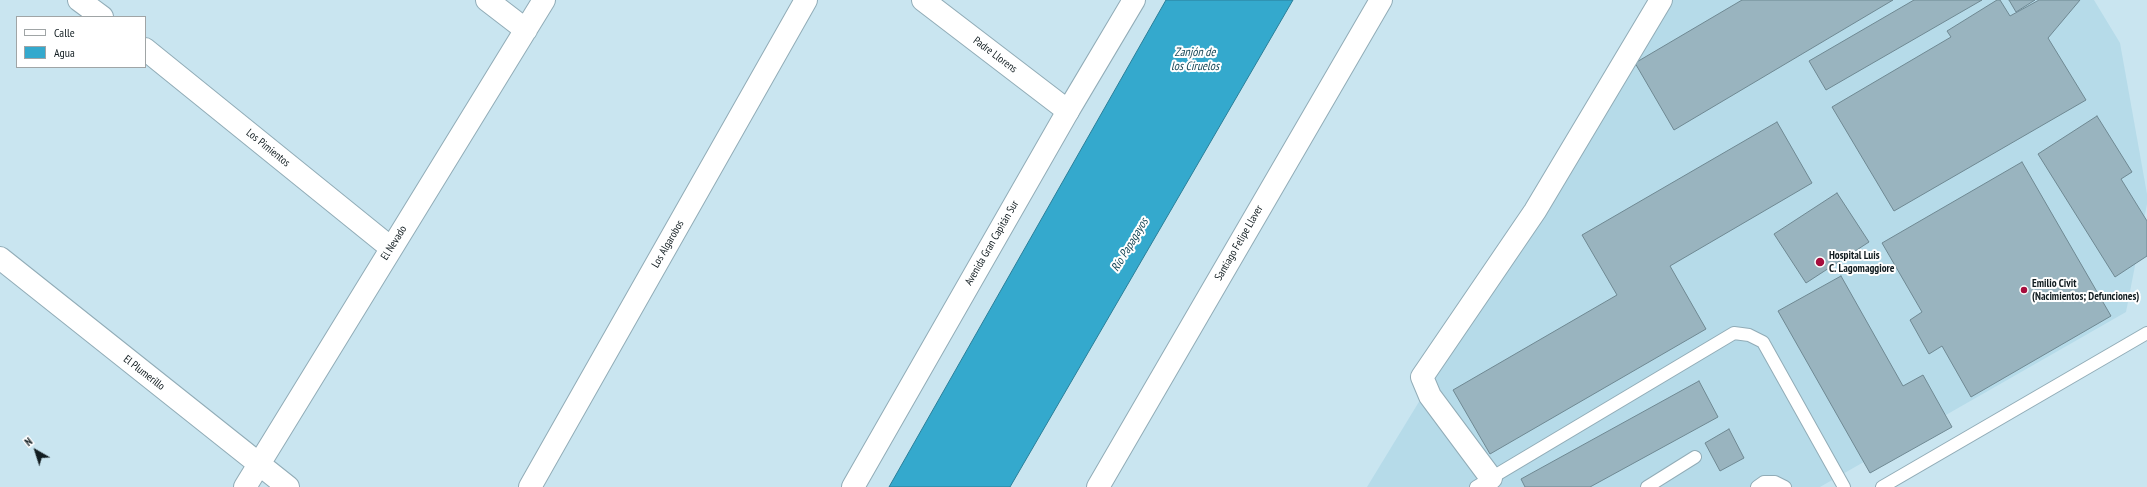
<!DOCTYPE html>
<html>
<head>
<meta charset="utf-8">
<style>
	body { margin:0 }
	#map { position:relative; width:2147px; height:487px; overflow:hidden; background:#c9e5f0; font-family:"PT Sans Narrow",sans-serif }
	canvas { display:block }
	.legend { position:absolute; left:16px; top:16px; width:130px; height:52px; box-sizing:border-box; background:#fff; border:1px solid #a0a5a6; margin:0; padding:5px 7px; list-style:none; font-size:12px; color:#121d21 }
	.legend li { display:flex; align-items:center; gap:8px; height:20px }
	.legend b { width:20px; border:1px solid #a0a5a6 }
	.north { position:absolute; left:16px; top:431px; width:40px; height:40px; -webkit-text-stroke:3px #fff; paint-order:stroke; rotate:321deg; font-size:11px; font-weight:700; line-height:16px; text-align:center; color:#121d21 }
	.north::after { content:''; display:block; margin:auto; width:14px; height:18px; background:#121d21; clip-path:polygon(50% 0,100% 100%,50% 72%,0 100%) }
</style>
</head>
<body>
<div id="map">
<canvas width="2147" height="487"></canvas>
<ul class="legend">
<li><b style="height:5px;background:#fff"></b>Calle</li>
<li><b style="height:11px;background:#34a9cd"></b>Agua</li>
</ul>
<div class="north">N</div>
</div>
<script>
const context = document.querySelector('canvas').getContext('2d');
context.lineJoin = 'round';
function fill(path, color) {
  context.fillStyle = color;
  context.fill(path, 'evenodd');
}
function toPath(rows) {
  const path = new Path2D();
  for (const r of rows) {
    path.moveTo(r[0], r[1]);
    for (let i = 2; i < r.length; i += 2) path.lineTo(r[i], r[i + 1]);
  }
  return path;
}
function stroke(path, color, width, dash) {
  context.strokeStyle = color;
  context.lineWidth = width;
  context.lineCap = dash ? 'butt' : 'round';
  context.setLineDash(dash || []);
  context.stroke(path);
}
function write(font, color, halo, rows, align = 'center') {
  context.font = font + ' "PT Sans Narrow",sans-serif';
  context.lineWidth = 4;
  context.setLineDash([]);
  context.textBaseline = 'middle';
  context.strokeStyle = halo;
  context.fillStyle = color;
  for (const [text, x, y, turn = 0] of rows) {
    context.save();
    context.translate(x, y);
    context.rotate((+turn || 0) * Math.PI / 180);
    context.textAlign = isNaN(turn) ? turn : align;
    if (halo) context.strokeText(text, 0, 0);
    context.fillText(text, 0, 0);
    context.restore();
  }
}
const built = toPath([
	[1664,0,2094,0,2120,43,2147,194,2147,204,2126,312,1820,487,1367,487]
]);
const water = toPath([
	[1166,0,1293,0,1010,487,889,487,1166,0]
]);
const building = toPath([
	[1742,0,1893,0,1674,130,1635,63,1742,0],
	[1914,0,1982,0,1826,90,1809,61,1914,0],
	[1997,0,2000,0,2010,16,2039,0,2080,0,2048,38,2086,100,1894,211,1832,107,1951,37,1947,31,1997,0],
	[2009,0,2035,0,2016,12,2009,0],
	[2097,116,2132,172,2121,179,2147,221,2147,256,2115,277,2038,154,2097,116],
	[1777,122,1812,183,1670,266,1706,329,1490,454,1453,390,1617,295,1582,235,1777,122],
	[2022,162,2111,316,1971,397,1942,346,1929,354,1910,320,1922,312,1882,243,2022,162],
	[1837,193,1869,242,1806,283,1774,234,1837,193],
	[1841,276,1903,386,1923,375,1952,427,1870,473,1778,311,1841,276],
	[1699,381,1718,417,1590,487,1525,487,1521,479,1699,381],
	[1729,429,1744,458,1720,471,1705,443,1729,429]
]);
const service = toPath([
	[1476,487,1734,333,1749,335,1763,342,1844,487],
	[1647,487,1695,457],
	[1757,487,1764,482,1775,482,1785,487],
	[1882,487,2147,333]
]);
const minor = toPath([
	[79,0,102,17],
	[487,0,526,30],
	[145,49,391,248],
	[0,258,288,487],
	[1491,478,1430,396,1422,377,1535,211,1661,0],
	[245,487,544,0],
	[530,487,806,0],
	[853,487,1068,111]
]);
const tertiary = toPath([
	[923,0,1068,111,1134,0],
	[1098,487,1381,0]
]);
const markers = [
	[1820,262,5,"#a60e3d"],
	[2024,290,4,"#a60e3d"]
];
const streetNames = [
	["Padre Llorens",995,55,37],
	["Los Pimientos",268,148,39],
	["El Nevado",394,243,-58],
	["Avenida Gran Capitán Sur",992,243,-60],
	["Santiago Felipe Llaver",1239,243,-60],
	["Los Algarobos",668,244,-60],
	["El Plumerillo",144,373,38]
];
const poiNames = [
	["Hospital Luis",1829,256],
	["C. Lagomaggiore",1829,269],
	["Emilio Civit",2032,284],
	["(Nacimientos; Defunciones)",2032,297]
];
const waterNames = [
	["Zanjón de",1195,53],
	["los Ciruelos",1195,67],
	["Río Papagayos",1130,245,-59]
];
fill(built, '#b6dbe9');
fill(water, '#34a9cd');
stroke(water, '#2a7f99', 1);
fill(building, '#99b4bf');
stroke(building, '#6f8993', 1);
stroke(service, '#91acb7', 14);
stroke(minor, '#91acb7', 24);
stroke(tertiary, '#91acb7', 24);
stroke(service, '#fff', 12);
stroke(minor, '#fff', 22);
stroke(tertiary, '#fff', 22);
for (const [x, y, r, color] of markers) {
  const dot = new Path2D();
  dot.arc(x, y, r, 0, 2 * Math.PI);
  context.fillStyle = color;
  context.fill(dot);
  stroke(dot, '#fff', 1.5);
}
write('11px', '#121d21', '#fff', streetNames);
write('bold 11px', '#121d21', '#fff', poiNames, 'left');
write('italic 12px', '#1a4a59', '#fff', waterNames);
</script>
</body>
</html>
